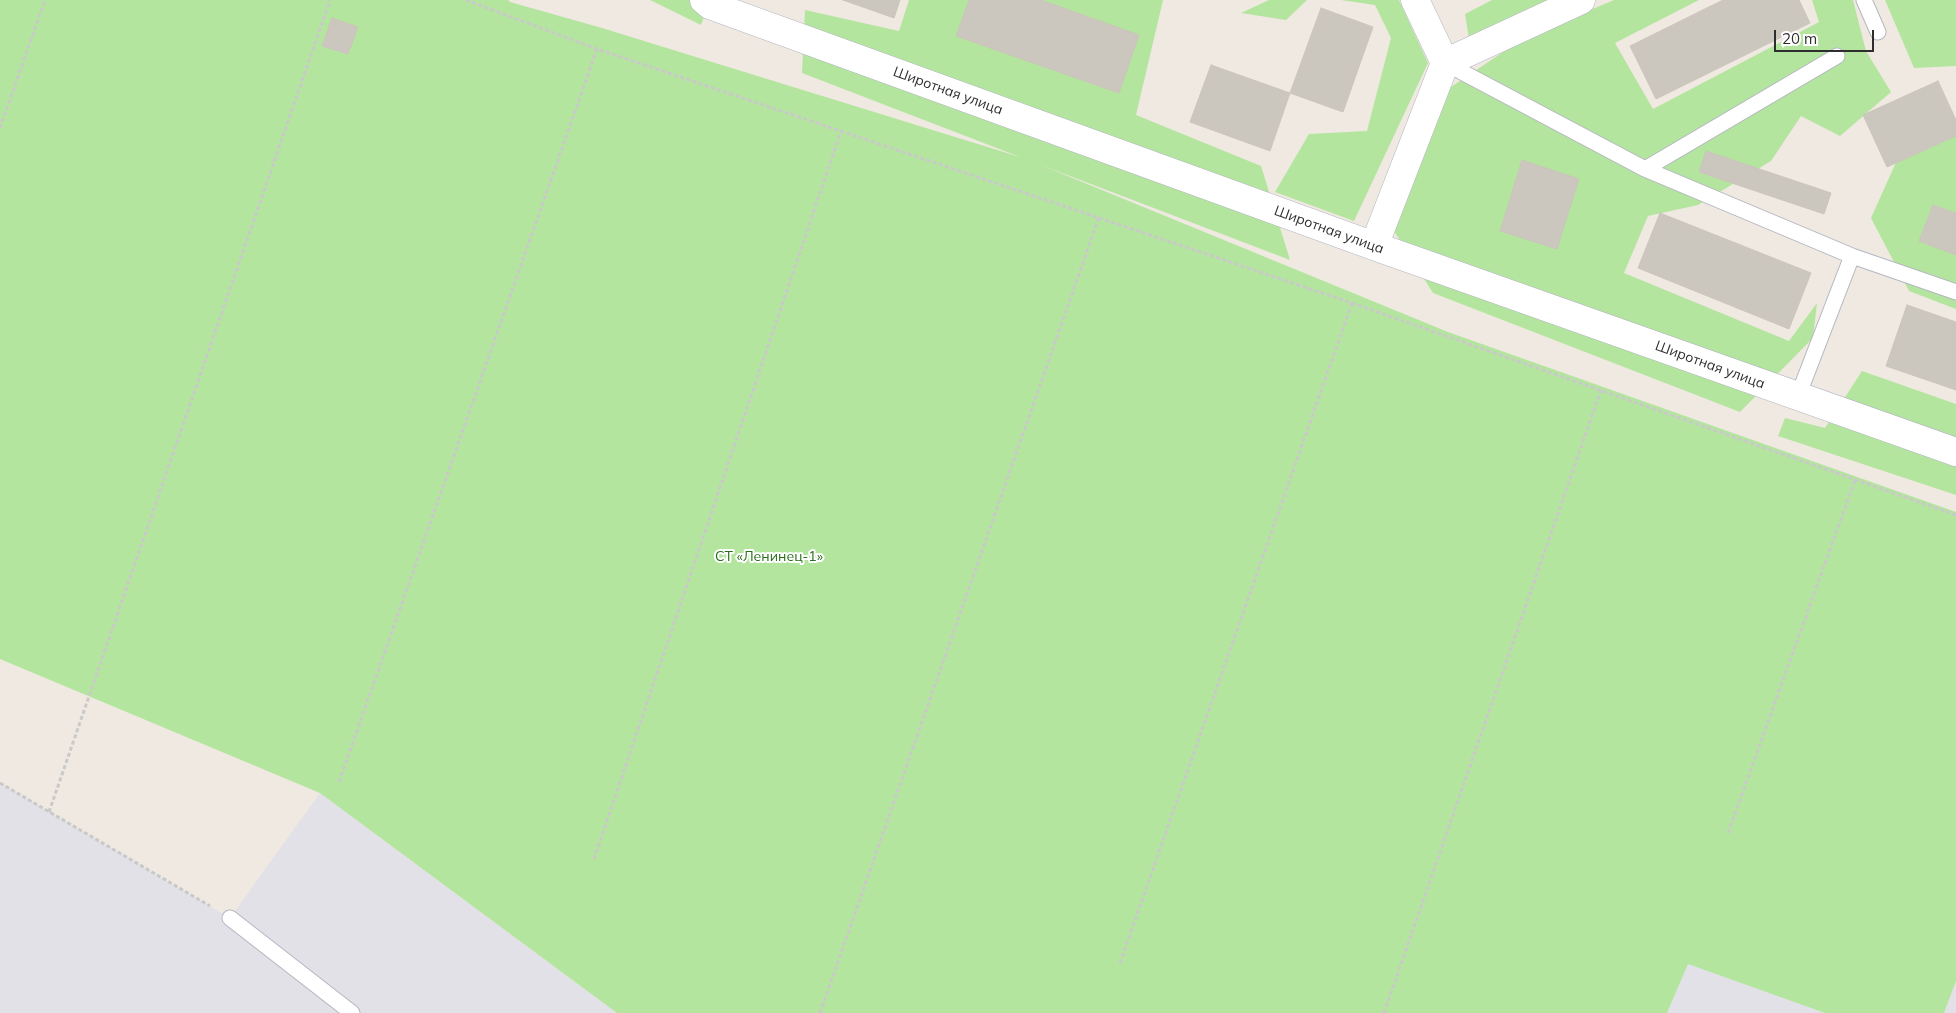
<!DOCTYPE html>
<html>
<head>
<meta charset="utf-8">
<style>
	body { margin:0 }
	#map { position:relative; width:1956px; height:1013px; overflow:hidden; background:#efe9e1; font-family:Mulish,sans-serif }
	canvas { display:block }
	.scale { position:absolute; left:1774px; top:30px; width:100px; height:22px; box-sizing:border-box; border:2px solid #2e2e2e; border-top:0; padding-left:6px; font-size:15px; line-height:18px; white-space:nowrap; color:#2e2e2e; -webkit-text-stroke:4px #fff; paint-order:stroke }
</style>
</head>
<body>
<div id="map">
<canvas width="1956" height="1013"></canvas>
<div class="scale">20 m</div>
</div>
<script>
const context = document.querySelector('canvas').getContext('2d');
context.lineJoin = 'round';
function fill(path, color) {
  context.fillStyle = color;
  context.fill(path, 'evenodd');
}
function toPath(rows) {
  const path = new Path2D();
  for (const r of rows) {
    path.moveTo(r[0], r[1]);
    for (let i = 2; i < r.length; i += 2) path.lineTo(r[i], r[i + 1]);
  }
  return path;
}
function stroke(path, color, width, dash) {
  context.strokeStyle = color;
  context.lineWidth = width;
  context.lineCap = dash ? 'butt' : 'round';
  context.setLineDash(dash || []);
  context.stroke(path);
}
function write(font, color, halo, rows, align = 'center') {
  context.font = font + ' Mulish,sans-serif';
  context.lineWidth = 4;
  context.setLineDash([]);
  context.textBaseline = 'middle';
  context.strokeStyle = halo;
  context.fillStyle = color;
  for (const [text, x, y, turn = 0] of rows) {
    context.save();
    context.translate(x, y);
    context.rotate((+turn || 0) * Math.PI / 180);
    context.textAlign = isNaN(turn) ? turn : align;
    if (halo) context.strokeText(text, 0, 0);
    context.fillText(text, 0, 0);
    context.restore();
  }
}
const industrial = toPath([
	[0,783,230,918,320,793,617,1013,0,1013],
	[1688,963,1825,1013,1667,1013],
	[1956,981,1956,1013,1944,1013]
]);
const green = toPath([
	[0,0,508,0,510,2,602,28,1020,157,802,73,805,10,899,31,909,0,1163,0,1136,115,1261,166,1290,260,1041,165,1448,332,1956,512,1956,981,1944,1013,1825,1013,1688,964,1667,1013,617,1013,320,793,0,659],
	[650,0,710,0,701,25],
	[1269,0,1307,0,1286,20,1241,13],
	[1341,0,1399,0,1428,63,1354,221,1275,192,1309,134,1367,131,1391,38,1375,5],
	[1492,0,1552,0,1469,39,1465,14],
	[1614,0,1699,0,1615,43,1653,109,1819,22,1812,0,1853,0,1866,51,1891,92,1840,136,1801,116,1771,161,1698,205,1648,216,1624,273,1789,341,1817,303,1813,338,1740,412,1433,293,1394,231,1451,87,1524,38],
	[1885,0,1956,0,1956,66,1914,68],
	[1925,98,1956,125,1956,309,1909,291,1871,218],
	[1862,371,1956,404,1956,495,1778,436,1785,418,1825,428]
]);
const building = toPath([
	[843,0,900,0,894,18,843,0],
	[969,0,1041,0,1139,35,1119,93,956,36,969,0],
	[1723,0,1799,0,1810,23,1656,99,1630,46,1723,0],
	[1321,8,1373,27,1343,112,1290,93,1321,8],
	[332,18,358,27,348,54,322,46,332,18],
	[1211,65,1290,93,1270,151,1190,122,1211,65],
	[1938,81,1956,120,1956,136,1887,167,1863,115,1938,81],
	[1706,151,1831,193,1824,214,1699,172,1706,151],
	[1522,160,1579,179,1557,249,1500,231,1522,160],
	[1933,205,1956,213,1956,255,1919,241,1933,205],
	[1660,213,1811,273,1789,329,1638,268,1660,213],
	[1907,305,1956,322,1956,390,1886,366,1907,305]
]);
const path = toPath([
	[466,0,597,49,1352,303,1956,515],
	[0,128,45,0],
	[339,782,597,49],
	[0,783,210,906],
	[49,812,330,0],
	[1728,833,1855,480],
	[594,859,841,131],
	[1120,963,1352,303],
	[820,1013,1099,217],
	[1384,1013,1601,390]
]);
const lane = toPath([
	[1864,0,1878,32],
	[1445,63,1645,169,1852,256,1798,396],
	[1645,169,1837,56],
	[1852,256,1956,292],
	[230,918,352,1013]
]);
const street = toPath([
	[704,0,710,5,1374,246,1956,452],
	[1415,0,1445,63],
	[1445,63,1581,0],
	[1374,246,1445,63]
]);
const streetNames = [
	["Широтная улица",948,91,20],
	["Широтная улица",1329,230,20],
	["Широтная улица",1710,365,20]
];
const parkNames = [
	["СТ «Ленинец-1»",769,557]
];
fill(industrial, '#e3e1e8');
fill(green, '#b4e59e');
fill(building, '#cbc7bf');
stroke(building, '#cbc5ba', 1);
stroke(lane, '#b4b6c1', 17);
stroke(street, '#b4b6c1', 29);
stroke(path, '#c9c9c9', 3, [4, 2.5]);
stroke(lane, '#fff', 15);
stroke(street, '#fff', 28);
write('14px', '#2e2e2e', '#fff', streetNames);
write('14px', '#2a6d1b', '#fff', parkNames);
</script>
</body>
</html>
